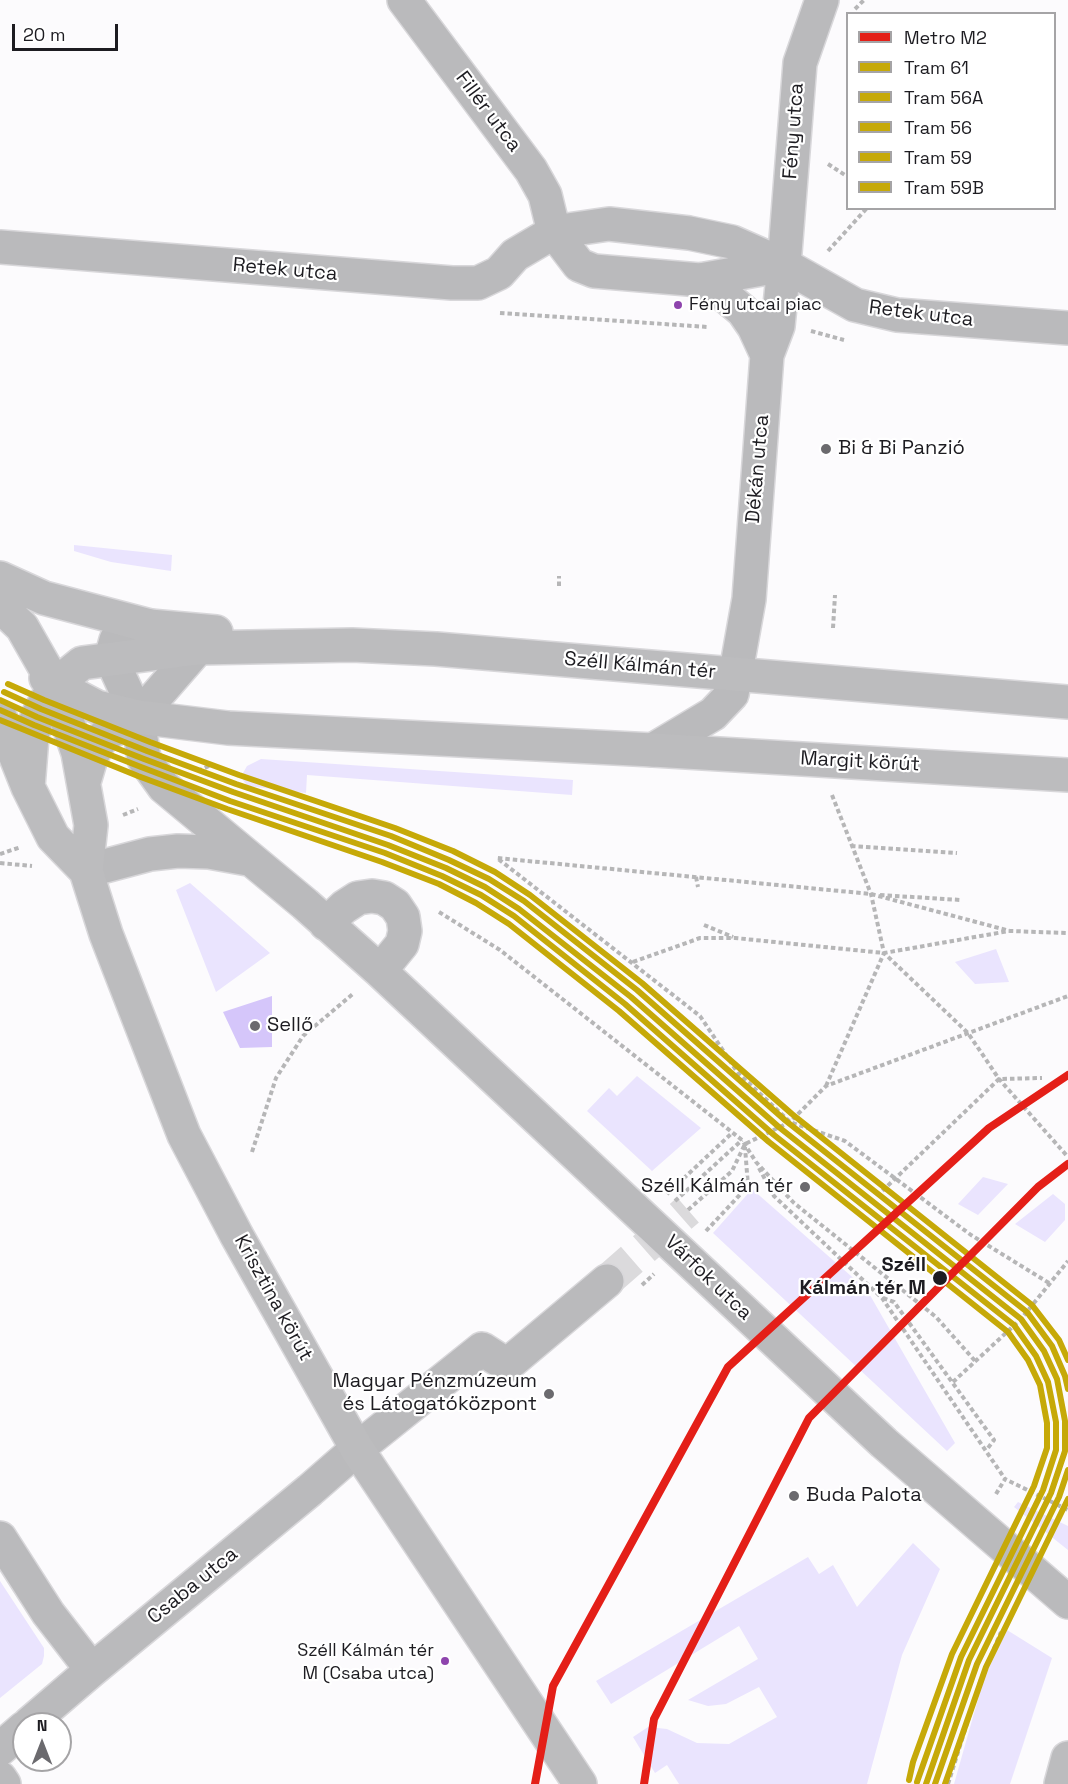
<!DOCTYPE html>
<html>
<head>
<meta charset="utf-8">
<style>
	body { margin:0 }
	#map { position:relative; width:1068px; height:1784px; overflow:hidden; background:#fcfbfd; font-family:"Space Grotesk",sans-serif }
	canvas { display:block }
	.legend { position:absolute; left:846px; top:12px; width:210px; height:198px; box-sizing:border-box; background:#fff; border:2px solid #a5a4a6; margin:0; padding:8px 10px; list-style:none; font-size:18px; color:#1d1c21 }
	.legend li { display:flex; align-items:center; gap:12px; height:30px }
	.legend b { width:30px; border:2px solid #a5a4a6 }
	.north { position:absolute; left:12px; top:1712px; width:60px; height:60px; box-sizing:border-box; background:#fff; border:2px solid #a5a4a6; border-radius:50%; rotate:0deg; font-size:16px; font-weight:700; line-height:24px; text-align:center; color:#1d1c21 }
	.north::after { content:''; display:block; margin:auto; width:21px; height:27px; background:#6b6a6e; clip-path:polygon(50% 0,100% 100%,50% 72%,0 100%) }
	.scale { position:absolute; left:12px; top:24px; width:106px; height:27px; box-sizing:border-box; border:3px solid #1d1c21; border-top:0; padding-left:8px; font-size:18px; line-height:21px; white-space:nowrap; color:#1d1c21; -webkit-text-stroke:4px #fff; paint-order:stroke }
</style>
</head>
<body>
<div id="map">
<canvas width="1068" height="1784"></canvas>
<ul class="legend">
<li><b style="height:8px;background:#e41f18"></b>Metro M2</li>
<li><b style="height:8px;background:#c6a908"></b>Tram 61</li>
<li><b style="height:8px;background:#c6a908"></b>Tram 56A</li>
<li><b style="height:8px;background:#c6a908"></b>Tram 56</li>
<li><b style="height:8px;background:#c6a908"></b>Tram 59</li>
<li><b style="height:8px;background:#c6a908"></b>Tram 59B</li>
</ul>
<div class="north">N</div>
<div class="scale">20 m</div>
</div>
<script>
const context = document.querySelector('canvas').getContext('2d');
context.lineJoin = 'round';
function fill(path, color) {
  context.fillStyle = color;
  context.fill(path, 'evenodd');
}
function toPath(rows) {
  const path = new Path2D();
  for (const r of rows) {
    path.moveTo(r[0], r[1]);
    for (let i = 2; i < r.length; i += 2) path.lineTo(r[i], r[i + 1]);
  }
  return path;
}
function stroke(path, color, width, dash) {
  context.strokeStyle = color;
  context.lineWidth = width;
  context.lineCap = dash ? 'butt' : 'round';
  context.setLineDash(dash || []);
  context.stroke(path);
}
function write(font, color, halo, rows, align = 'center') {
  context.font = font + ' "Space Grotesk",sans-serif';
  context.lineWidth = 4.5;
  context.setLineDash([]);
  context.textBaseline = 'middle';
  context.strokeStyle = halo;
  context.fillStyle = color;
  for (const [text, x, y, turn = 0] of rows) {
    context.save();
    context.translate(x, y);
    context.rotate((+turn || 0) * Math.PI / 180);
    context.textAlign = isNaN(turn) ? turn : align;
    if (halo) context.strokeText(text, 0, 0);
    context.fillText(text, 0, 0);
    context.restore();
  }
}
const green = toPath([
	[74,545,172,555,171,571,111,562,74,551],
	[261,759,573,780,572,795,307,775,306,793,247,786,243,780,243,773,247,766],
	[190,883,270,953,216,992,176,890],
	[996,949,1009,982,975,984,955,962],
	[637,1076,701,1128,652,1171,587,1111,609,1088,617,1096],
	[983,1177,1008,1184,978,1215,958,1204],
	[752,1189,867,1290,955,1443,947,1451,713,1233],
	[1053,1194,1065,1204,1065,1220,1045,1242,1015,1224],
	[1018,1502,1068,1526,1068,1550,1014,1507],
	[913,1543,940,1569,902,1655,867,1784,679,1784,667,1765,655,1773,633,1737,648,1727,667,1729,697,1743,729,1744,777,1717,759,1687,726,1704,708,1706,688,1700,758,1659,739,1626,611,1704,596,1681,808,1557,819,1574,833,1565,857,1607],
	[0,1581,44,1648,44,1656,42,1664,0,1698],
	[1007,1630,1052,1658,1010,1784,954,1784,984,1678]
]);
const water = toPath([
	[272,996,272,1047,240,1048,223,1012]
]);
const minorTunnel = toPath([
	[607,1281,688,1210]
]);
const path = toPath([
	[855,9,864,0],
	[828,164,848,177],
	[828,251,867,208],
	[500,313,708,327],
	[811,331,844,340],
	[559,586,559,576],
	[833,628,835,595],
	[198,771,211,765],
	[832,795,871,894,884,953,968,1033,999,1079,1068,1157],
	[123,815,138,809],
	[851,846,957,853],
	[0,854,21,847],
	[0,863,32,866],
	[696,877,698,887],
	[880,895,961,900],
	[439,912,500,950,742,1140,756,1162,794,1203,936,1317,976,1362],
	[704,925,733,937],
	[633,962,700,938,735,938,884,953,1009,931],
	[826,1086,884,953],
	[252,1152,276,1078,303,1036,354,993],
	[759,1168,774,1196,882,1298,1005,1479],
	[667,1194,732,1133],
	[877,1196,999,1079,1042,1078],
	[675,1201,742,1140],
	[688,1210,732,1171,745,1144,790,1122,826,1086,1068,996],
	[706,1231,748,1186,745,1147],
	[1049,1283,971,1235,845,1141,790,1122,738,1073,700,1016,497,858,871,894,1010,931,1068,933],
	[642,1285,654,1274],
	[883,1298,894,1302,994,1440,988,1448],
	[953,1382,1021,1319,1068,1261],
	[996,1494,1005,1479,1068,1510],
	[948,1784,981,1679,1001,1632]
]);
const minor = toPath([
	[404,0,531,170,545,195,554,232,579,265,594,271,700,280,784,265],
	[0,247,452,283,478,283,499,273,515,255,554,232,609,224,689,233,732,242,784,265,855,305,897,315,1068,328],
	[700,280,724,295,743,311,754,327,767,355],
	[150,626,116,640,111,658,138,717,144,759,164,787,305,904,380,971,884,1443,1068,1602],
	[138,717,198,648],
	[653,750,713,714,732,694,749,599,767,355,778,326,784,265,800,63,822,0],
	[86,871,150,854,178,851,209,852,248,859],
	[326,924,344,907,358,898,372,896,384,898,395,905,403,917,405,931,402,944,380,971],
	[0,1538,48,1613,92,1670],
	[29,1724,92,1670,310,1490,357,1449,482,1349,507,1365,607,1281],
	[0,1749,24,1728],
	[0,1778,4,1784]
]);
const major = toPath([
	[0,578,44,598,150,626,216,632],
	[0,606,22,627,55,685,78,753,91,825,86,871,106,934,184,1135,237,1236,357,1449,580,1784],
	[46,678,55,685,97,707,138,717,228,728,653,750,1068,775],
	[0,717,28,787,53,837,86,871],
	[84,782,91,758,99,742,106,734,138,717],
	[28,787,32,736,37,717,55,685,82,663,198,648,352,645,436,649,1068,702],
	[1061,1784,1068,1758]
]);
const tram1 = toPath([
	[0,700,37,717,144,759,233,792,388,845,446,868,485,887,519,909,631,997,780,1128,1021,1319,1044,1351,1057,1379,1065,1421,1065,1451,1051,1493,969,1660,926,1784]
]);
const tram2 = toPath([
	[0,710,34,725,141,767,230,801,385,853,442,876,481,895,514,916,625,1004,774,1135,1014,1325,1036,1356,1048,1382,1056,1422,1056,1450,1043,1490,961,1657,917,1782]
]);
const tram3 = toPath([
	[4,692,41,709,147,751,236,784,391,836,449,860,489,879,524,901,637,990,786,1121,1027,1312,1052,1346,1065,1376,1068,1389],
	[935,1784,977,1664,1059,1497,1068,1470]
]);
const tram4 = toPath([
	[0,720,138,776,227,809,382,862,439,884,476,903,509,924,619,1011,769,1142,1008,1332,1028,1360,1040,1385,1047,1423,1047,1448,1034,1486,952,1654,913,1762,909,1780]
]);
const tram5 = toPath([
	[8,684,44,700,150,742,239,775,395,828,453,851,495,872,530,895,642,983,792,1114,1032,1305,1059,1340,1068,1360],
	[945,1784,986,1667,1068,1499]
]);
const metro1 = toPath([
	[535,1784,553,1686,728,1367,989,1128,1068,1075],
	[644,1784,654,1719,809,1418,1038,1187,1068,1164]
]);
const markers = [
	[678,305,5,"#8e44ad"],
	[826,449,6,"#6b6a6e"],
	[255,1026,6,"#6b6a6e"],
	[805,1187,6,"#6b6a6e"],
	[940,1278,8,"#1d1c21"],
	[549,1394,6,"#6b6a6e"],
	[794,1496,6,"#6b6a6e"],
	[445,1661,5,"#8e44ad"]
];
const busNames = [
	["Fény utcai piac",689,305],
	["Széll Kálmán tér",434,1651,"right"],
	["M (Csaba utca)",434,1674,"right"]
];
const streetNames = [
	["Fillér utca",488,112,53],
	["Fény utca",794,131,-86],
	["Retek utca",285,270,5],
	["Retek utca",921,314,7],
	["Dékán utca",758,469,-85],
	["Széll Kálmán tér",640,666,5],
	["Margit körút",860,762,3],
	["Várfok utca",708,1278,44],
	["Krisztina körút",273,1298,61],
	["Csaba utca",193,1586,-39]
];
const poiNames = [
	["Bi & Bi Panzió",838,449],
	["Sellő",267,1026],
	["Széll Kálmán tér",793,1187,"right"],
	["Magyar Pénzmúzeum",537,1382,"right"],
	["és Látogatóközpont",537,1405,"right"],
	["Buda Palota",806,1496]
];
const stopNames = [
	["Széll",926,1266],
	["Kálmán tér M",926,1289]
];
fill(green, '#eae4fe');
fill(water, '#d5c6fa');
stroke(minorTunnel, '#dbdadc', 33, [33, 16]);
stroke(minor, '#d8d7da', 36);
stroke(major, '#d8d7da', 36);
stroke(path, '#b6b6b7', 4, [4.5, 3]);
stroke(minor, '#bababc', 33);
stroke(major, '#bcbcbe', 33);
stroke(tram1, '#c6a908', 6);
stroke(tram2, '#c6a908', 6);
stroke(tram3, '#c6a908', 6);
stroke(tram4, '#c6a908', 6);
stroke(tram5, '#c6a908', 6);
stroke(metro1, '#e41f18', 8);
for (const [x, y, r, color] of markers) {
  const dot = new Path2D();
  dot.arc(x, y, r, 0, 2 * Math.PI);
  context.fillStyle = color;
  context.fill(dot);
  stroke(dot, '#fff', 2);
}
write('18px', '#1d1c21', '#fff', busNames, 'left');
write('20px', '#1d1c21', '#fff', streetNames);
write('20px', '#1d1c21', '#fff', poiNames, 'left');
write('bold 20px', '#1d1c21', '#fff', stopNames, 'right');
</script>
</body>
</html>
